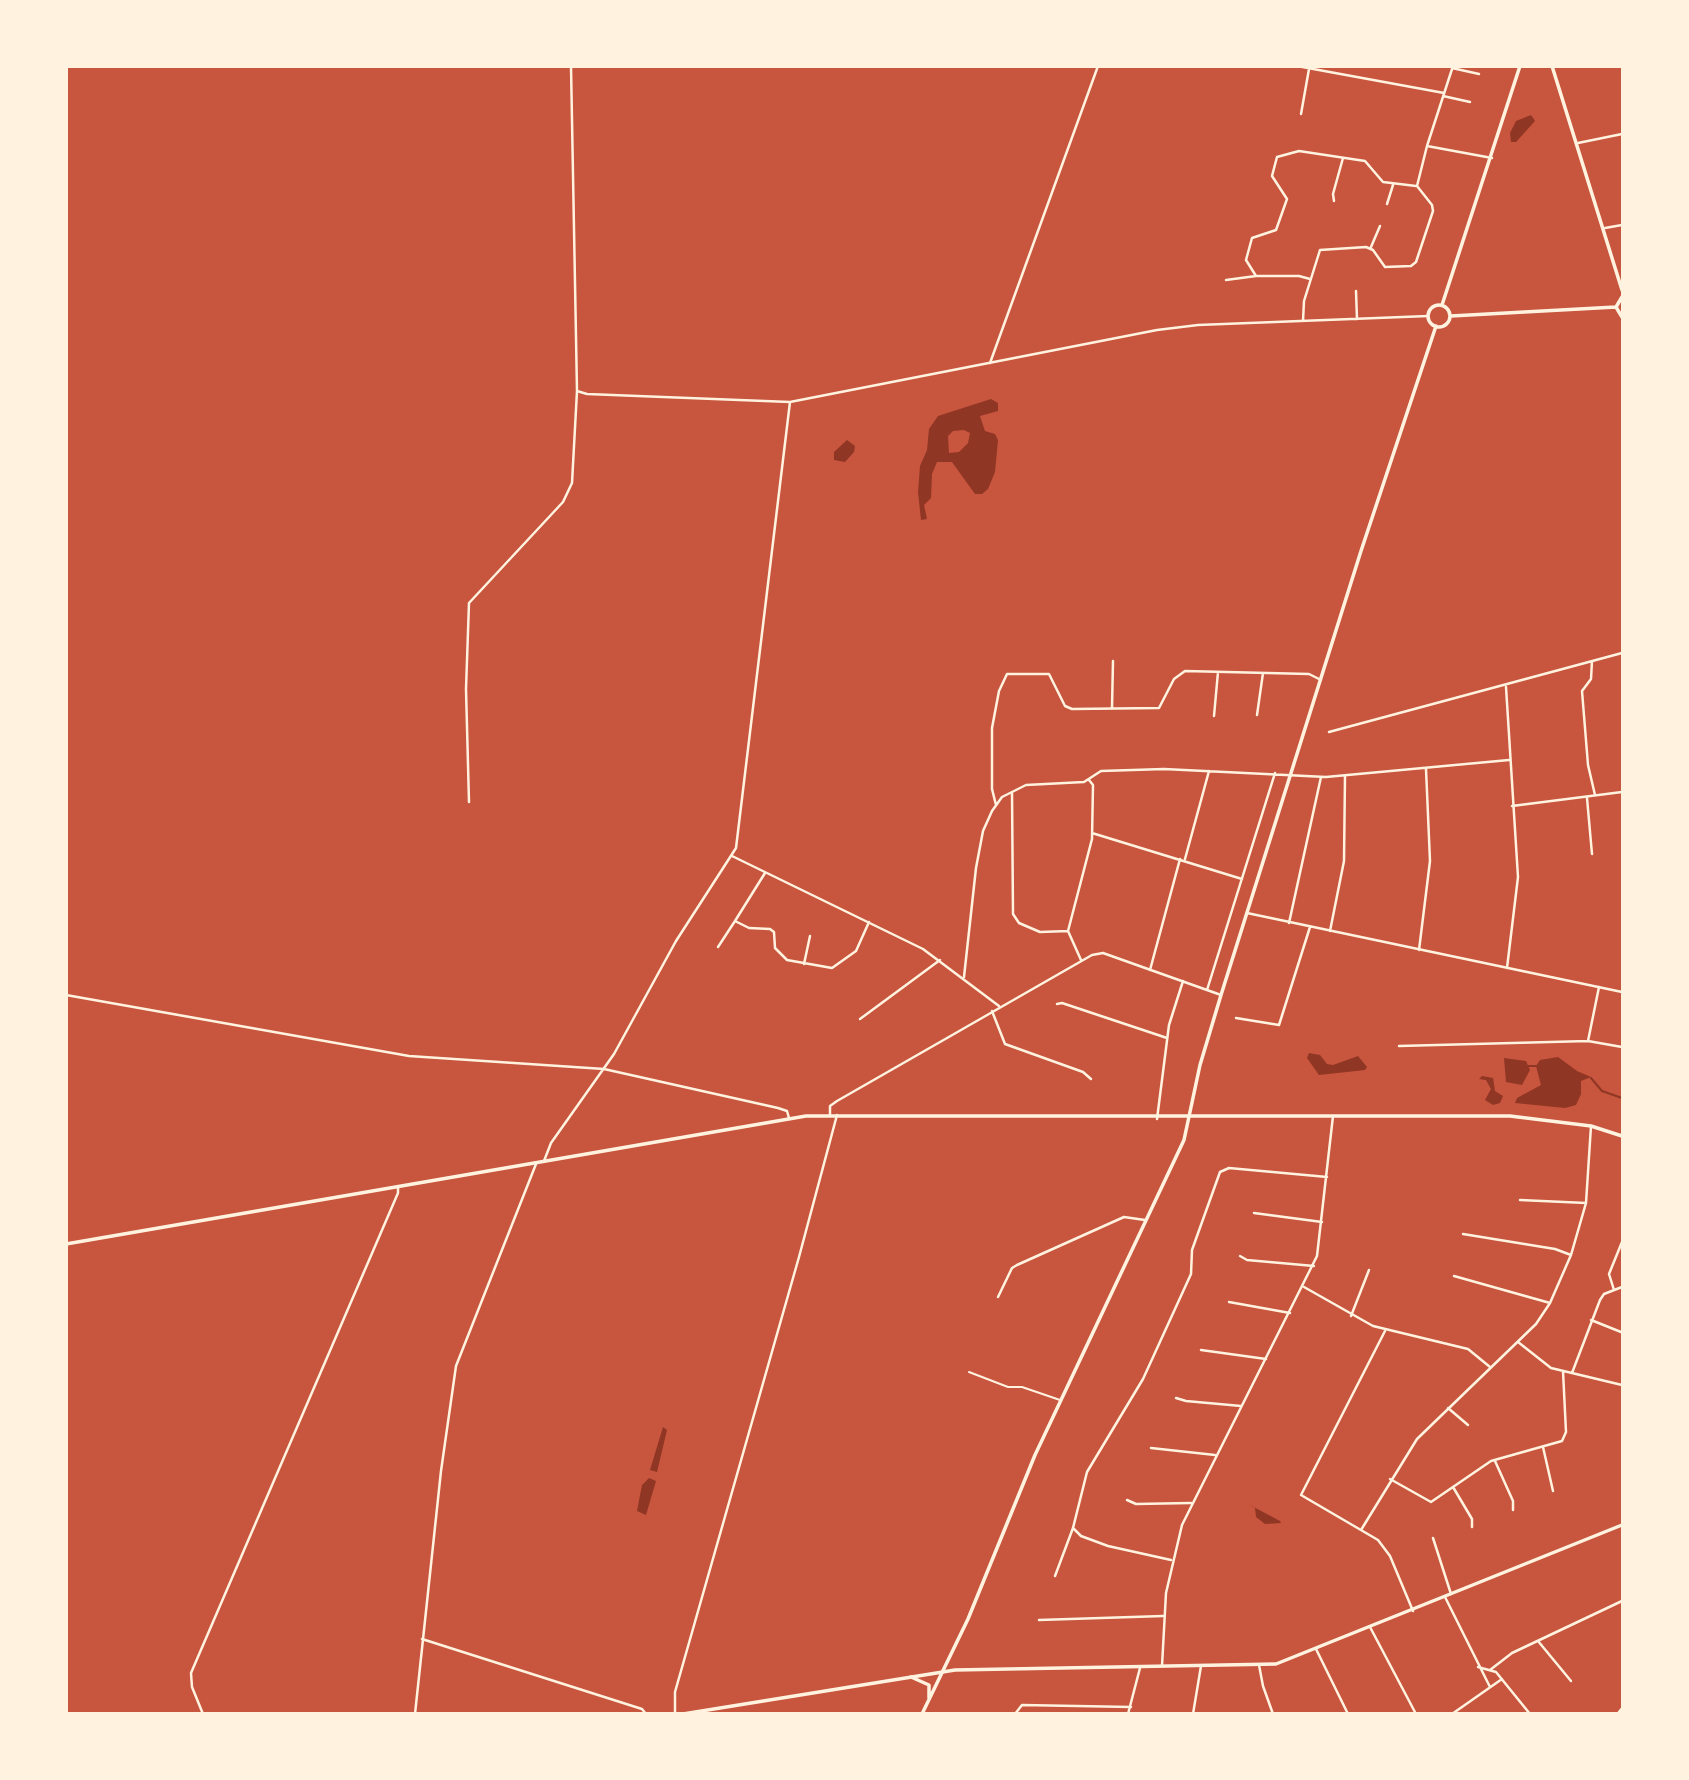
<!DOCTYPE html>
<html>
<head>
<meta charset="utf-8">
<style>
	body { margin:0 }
	#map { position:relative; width:1689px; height:1780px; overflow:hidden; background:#c8553d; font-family:"Varela Round",sans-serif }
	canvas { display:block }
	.frame { position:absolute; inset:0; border:68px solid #fff3e0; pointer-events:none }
</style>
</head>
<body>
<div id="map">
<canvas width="1689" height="1780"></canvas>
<div class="frame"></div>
</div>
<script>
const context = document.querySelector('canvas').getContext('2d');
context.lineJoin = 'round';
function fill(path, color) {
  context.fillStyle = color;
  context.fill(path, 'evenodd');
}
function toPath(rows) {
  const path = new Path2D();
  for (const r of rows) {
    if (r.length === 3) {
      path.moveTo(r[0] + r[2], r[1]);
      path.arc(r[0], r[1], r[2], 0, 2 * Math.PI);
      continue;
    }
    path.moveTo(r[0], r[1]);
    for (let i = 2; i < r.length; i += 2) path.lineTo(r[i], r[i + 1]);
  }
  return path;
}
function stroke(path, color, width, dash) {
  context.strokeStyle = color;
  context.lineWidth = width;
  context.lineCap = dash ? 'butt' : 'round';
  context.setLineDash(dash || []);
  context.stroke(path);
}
const water = toPath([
	[1531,115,1535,121,1516,142,1511,142,1510,133,1516,121],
	[991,399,998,403,998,411,980,416,985,431,995,434,998,440,995,472,988,489,982,494,975,494,952,462,937,462,932,474,931,498,924,505,927,519,921,520,918,492,920,466,927,450,929,429,938,416],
	[964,430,970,433,968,443,959,452,949,453,948,436,953,431],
	[847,440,855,446,854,452,845,462,834,460,834,452],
	[1309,1053,1320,1055,1327,1064,1333,1065,1358,1056,1367,1067,1365,1070,1319,1075,1307,1058],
	[1558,1057,1577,1071,1591,1077,1581,1081,1581,1094,1576,1105,1565,1108,1515,1103,1517,1098,1541,1085,1536,1066,1540,1060],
	[1504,1058,1526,1061,1530,1070,1522,1085,1506,1082],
	[1482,1076,1493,1078,1495,1091,1503,1096,1500,1103,1493,1105,1485,1100,1491,1089,1486,1080,1479,1079],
	[663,1427,667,1430,657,1472,650,1470],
	[649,1478,656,1481,646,1515,637,1511,642,1485],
	[1248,1504,1280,1521,1281,1523,1265,1524,1256,1517,1255,1508]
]);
const stream = toPath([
	[1528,1066,1536,1066],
	[1591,1078,1602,1091,1622,1098]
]);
const service = toPath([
	[969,1372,1008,1387,1022,1387,1060,1400]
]);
const minor = toPath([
	[1297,66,1444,93],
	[1452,68,1479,74],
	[1443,96,1470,102],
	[1301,114,1309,69],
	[1578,143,1622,134],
	[1427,146,1453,66],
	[1334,201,1333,194,1343,158],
	[1387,204,1393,185],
	[1605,228,1622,225],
	[1371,247,1380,226],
	[1310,279,1299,276,1256,276,1246,260,1252,238,1276,230,1287,199,1272,176,1277,157,1299,151,1365,161,1383,182,1416,186],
	[1226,280,1256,276],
	[1356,291,1357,319],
	[1303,321,1304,301,1320,250,1366,247,1373,250,1385,267,1411,266,1416,262,1433,211,1432,205,1417,186,1427,146,1492,158],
	[990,363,1098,66],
	[577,391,587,394,790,402,1157,330,1198,325,1428,316],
	[1592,661,1591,679,1582,691,1588,765,1595,795],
	[1506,687,1518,877,1507,968],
	[1112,708,1113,661],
	[1257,715,1263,673],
	[1214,716,1218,672],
	[1329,732,1622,653],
	[1012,792,1013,914,1019,923,1040,932,1068,931],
	[1587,798,1592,854],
	[469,802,466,689,469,603,563,502,572,483,577,391,571,66],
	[996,805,992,789,992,728,999,691,1007,674,1049,674,1065,706,1072,709,1159,708,1174,679,1185,671,1309,674,1321,680],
	[1512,806,1622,792],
	[1092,833,1242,879],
	[732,856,923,949,999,1006],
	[1185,859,1209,771],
	[765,873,735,921,749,928,770,929,774,932,775,948,787,960,832,968,856,951,869,922],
	[1247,913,1622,992],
	[1289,923,1321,777],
	[1330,931,1344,861,1345,776],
	[718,947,735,921],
	[1419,950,1430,861,1426,769],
	[1081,960,1068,931,1092,839,1093,785,1089,780],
	[804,964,810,936],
	[1150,970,1180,859],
	[964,977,976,868,983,831,992,811,1002,797,1026,785,1084,782,1101,771,1164,769,1326,777,1509,760],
	[1207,990,1275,773],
	[66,995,409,1056,604,1069,778,1108,787,1111,789,1118],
	[1057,1004,1062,1003,1167,1038],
	[992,1011,1005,1044,1083,1072,1091,1079],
	[1236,1018,1279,1025,1310,927],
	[860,1019,940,960],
	[1588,1041,1599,987],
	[1399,1046,1588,1041,1622,1047],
	[830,1115,830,1106,837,1101,1092,955,1103,953,1221,995],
	[1157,1119,1169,1025,1183,981],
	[544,1161,551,1143,614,1054,676,941,736,848,790,402],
	[1520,1200,1586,1203],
	[1254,1213,1322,1222],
	[1463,1234,1555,1249,1571,1255],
	[1240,1256,1247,1260,1314,1266],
	[1454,1276,1550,1303],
	[1304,1287,1373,1326,1468,1349,1490,1367],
	[1614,1290,1609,1274,1622,1242],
	[998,1297,1012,1268,1017,1265,1124,1217,1145,1220],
	[1229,1302,1290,1313],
	[1351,1316,1369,1270],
	[1591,1320,1621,1332],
	[1385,1331,1301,1495,1378,1540,1390,1556,1413,1611],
	[1518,1342,1551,1368,1622,1385],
	[1201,1350,1266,1359],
	[1572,1373,1600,1300,1604,1294,1622,1287],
	[1176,1398,1186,1401,1241,1406],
	[1448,1408,1468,1425],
	[1543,1447,1553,1491],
	[1151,1448,1215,1455],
	[1495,1461,1513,1501,1513,1510],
	[1390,1479,1431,1502,1491,1461,1562,1441,1566,1432,1563,1371],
	[1453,1487,1472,1519,1472,1527],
	[1127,1500,1136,1504,1191,1503],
	[1073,1528,1081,1536,1108,1546,1171,1560],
	[1361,1530,1417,1439,1536,1324,1550,1303,1571,1255,1586,1203,1591,1126],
	[1433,1538,1451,1594],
	[1055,1576,1073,1528,1087,1472,1143,1379,1191,1274,1192,1250,1220,1172,1229,1168,1327,1177],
	[1445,1597,1490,1687],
	[1039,1620,1163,1616],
	[1370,1627,1416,1714],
	[422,1639,642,1709,646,1714],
	[1538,1641,1571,1681],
	[1316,1649,1348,1714],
	[1259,1665,1263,1686,1273,1714],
	[1162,1666,1166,1593,1182,1525,1317,1256,1333,1116],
	[1478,1667,1496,1672,1530,1714],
	[1490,1670,1512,1653,1622,1601],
	[203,1714,192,1687,191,1673,398,1193,398,1187],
	[415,1714,441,1471,456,1366,536,1164],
	[675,1714,675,1692,799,1257,837,1115],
	[1015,1714,1022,1705,1131,1707],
	[1128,1714,1140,1668],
	[1193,1714,1201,1666],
	[1452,1714,1502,1679]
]);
const tertiary = toPath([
	[1552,66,1622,290],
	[66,1244,806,1116,1510,1116,1591,1126,1622,1136],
	[683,1714,955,1670,1276,1664,1622,1525],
	[1618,1714,1622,1709]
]);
const secondary = toPath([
	[1622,297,1616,307,1622,317],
	[1439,316,11],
	[1442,305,1520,66],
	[1451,316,1616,307],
	[911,1677,929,1685,929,1698],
	[922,1714,968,1619,1035,1455,1184,1140,1200,1065,1221,995,1361,551,1436,326]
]);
fill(water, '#8f3625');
stroke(stream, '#8f3625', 2);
stroke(service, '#fff3e0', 2);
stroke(minor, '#fff3e0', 2.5);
stroke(tertiary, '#fff3e0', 3.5);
stroke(secondary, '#fff3e0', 3.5);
</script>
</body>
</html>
